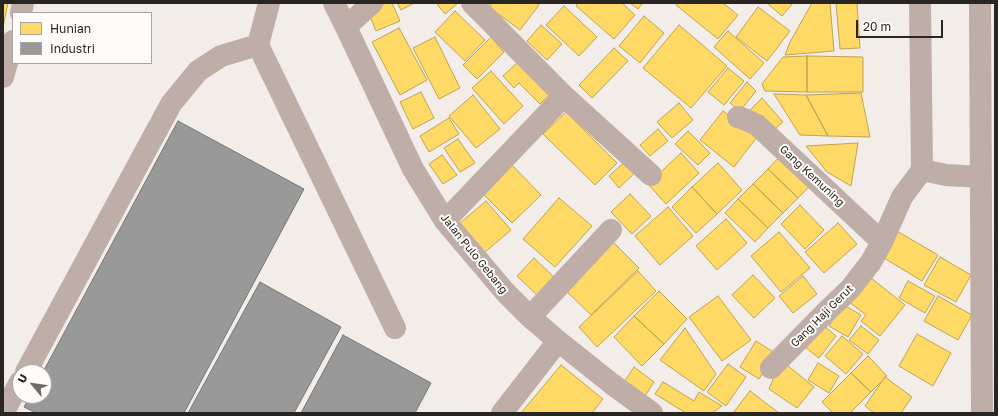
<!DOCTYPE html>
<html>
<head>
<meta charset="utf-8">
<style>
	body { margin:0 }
	#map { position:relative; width:998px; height:416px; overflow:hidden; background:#f2ede8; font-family:"Golos Text",sans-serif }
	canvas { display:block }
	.frame { position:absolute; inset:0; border:4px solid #282522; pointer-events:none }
	.legend { position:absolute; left:12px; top:12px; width:140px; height:52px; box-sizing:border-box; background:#fefbf8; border:1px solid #a8a5a2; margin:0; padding:5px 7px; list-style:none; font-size:12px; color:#282522 }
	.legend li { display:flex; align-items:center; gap:8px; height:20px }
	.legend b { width:20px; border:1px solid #a8a5a2 }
	.north { position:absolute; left:12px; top:364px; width:40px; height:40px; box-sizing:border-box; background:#fefbf8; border:1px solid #a8a5a2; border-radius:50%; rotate:299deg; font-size:11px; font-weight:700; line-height:16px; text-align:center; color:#282522 }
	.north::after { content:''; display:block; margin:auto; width:14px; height:18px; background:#6f6b67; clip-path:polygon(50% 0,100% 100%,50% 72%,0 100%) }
	.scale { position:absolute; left:856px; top:20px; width:87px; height:18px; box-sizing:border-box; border:2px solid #282522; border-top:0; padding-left:5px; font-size:12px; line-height:14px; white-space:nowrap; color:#282522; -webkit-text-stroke:3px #fefbf8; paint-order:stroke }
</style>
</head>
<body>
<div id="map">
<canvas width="998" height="416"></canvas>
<div class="frame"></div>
<ul class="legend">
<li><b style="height:11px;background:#ffd966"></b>Hunian</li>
<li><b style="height:11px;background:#999"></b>Industri</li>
</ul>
<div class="north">U</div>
<div class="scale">20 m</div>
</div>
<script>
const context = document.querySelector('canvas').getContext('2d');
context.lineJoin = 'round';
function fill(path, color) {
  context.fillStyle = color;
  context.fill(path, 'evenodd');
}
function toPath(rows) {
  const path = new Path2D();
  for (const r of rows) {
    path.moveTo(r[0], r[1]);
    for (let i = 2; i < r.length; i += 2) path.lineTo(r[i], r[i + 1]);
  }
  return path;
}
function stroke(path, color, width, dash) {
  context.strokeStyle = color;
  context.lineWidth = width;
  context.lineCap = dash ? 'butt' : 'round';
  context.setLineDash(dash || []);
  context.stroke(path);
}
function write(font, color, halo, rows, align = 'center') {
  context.font = font + ' "Golos Text",sans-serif';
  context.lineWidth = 4;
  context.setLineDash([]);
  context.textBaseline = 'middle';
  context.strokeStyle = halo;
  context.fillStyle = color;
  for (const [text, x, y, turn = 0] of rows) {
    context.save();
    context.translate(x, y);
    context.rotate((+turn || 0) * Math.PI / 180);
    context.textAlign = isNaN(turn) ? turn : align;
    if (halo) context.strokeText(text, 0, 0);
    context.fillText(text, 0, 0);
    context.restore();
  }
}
const homes = toPath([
	[3,3,8,3,3,27,3,3],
	[386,3,392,3,400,21,376,31,368,11,386,3],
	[397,3,414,3,401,10,397,3],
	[436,3,458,3,445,14,436,3],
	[492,3,536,3,539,5,520,30,489,7,492,3],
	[578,3,622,3,635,15,614,39,576,6,578,3],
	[630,3,643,3,638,9,630,3],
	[678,3,723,3,738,15,718,39,676,5,678,3],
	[767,3,793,3,782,16,767,3],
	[812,3,830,3,834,51,785,55,790,42,812,3],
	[836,3,857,3,860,48,840,49,836,3],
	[564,6,597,37,579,56,546,25,564,6],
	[758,7,790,31,767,61,736,37,758,7],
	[455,11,485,40,465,61,435,32,455,11],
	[644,16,664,33,640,63,619,46,644,16],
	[541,25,562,44,547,60,527,41,541,25],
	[679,25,727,66,691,108,643,68,679,25],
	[399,28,427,80,400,95,372,42,399,28],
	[728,31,764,63,750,79,714,47,728,31],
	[435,37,460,88,439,99,413,48,435,37],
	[491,37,504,52,477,79,463,65,491,37],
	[614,48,628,61,592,98,579,85,614,48],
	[807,56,807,92,765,91,762,84,783,57,807,56],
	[807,56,863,57,863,92,807,92,807,56],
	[520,60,552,93,540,104,519,83,514,88,503,76,520,60],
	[728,68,744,81,724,105,708,92,728,68],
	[491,71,523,106,504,124,472,88,491,71],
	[747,82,756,91,740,111,730,103,747,82],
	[421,92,434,118,413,129,400,102,421,92],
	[861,93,870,137,828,136,806,95,861,93],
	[774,94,806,95,828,136,800,135,774,94],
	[473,95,500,129,476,148,449,116,473,95],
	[762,98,783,122,770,133,750,110,762,98],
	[679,103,693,120,672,138,657,122,679,103],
	[723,111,757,137,734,167,700,140,723,111],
	[566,112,617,163,595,185,543,134,566,112],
	[449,118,459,134,429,152,420,136,449,118],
	[658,129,668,141,650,156,640,145,658,129],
	[688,131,710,153,698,165,675,144,688,131],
	[458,139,475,163,460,172,444,148,458,139],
	[858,143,851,186,827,172,806,146,858,143],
	[784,152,814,182,798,198,768,169,784,152],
	[681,153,699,173,666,204,648,184,681,153],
	[442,155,457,175,443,184,429,164,442,155],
	[628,159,638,170,619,188,609,176,628,159],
	[718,163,742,190,717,214,692,187,718,163],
	[511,164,541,195,512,223,481,192,511,164],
	[768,169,798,198,783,213,753,184,768,169],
	[753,184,783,213,768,228,738,199,753,184],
	[692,187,717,214,696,233,672,207,692,187],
	[630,194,651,216,632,234,611,212,630,194],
	[559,198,592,226,555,267,523,239,559,198],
	[738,199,768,228,755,242,725,213,738,199],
	[486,201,511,230,478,258,453,229,486,201],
	[800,205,824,230,805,249,781,224,800,205],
	[668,207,693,236,660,265,635,236,668,207],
	[726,219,747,243,717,270,696,246,726,219],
	[838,223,857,244,824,273,805,252,838,223],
	[895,230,938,255,922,281,879,255,895,230],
	[779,232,810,268,781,292,751,256,779,232],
	[609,238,639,268,591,315,561,286,609,238],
	[940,257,971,275,956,302,924,285,940,257],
	[534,258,557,280,540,298,517,276,534,258],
	[638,271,656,291,597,347,579,327,638,271],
	[753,275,775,298,754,318,732,295,753,275],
	[803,276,817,294,793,313,779,296,803,276],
	[871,278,905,305,880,336,861,321,866,315,844,298,871,278],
	[908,281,935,296,925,313,899,298,908,281],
	[659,291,687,319,664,344,634,316,659,291],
	[718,296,751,340,722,361,689,317,718,296],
	[938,296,972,315,958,340,924,321,938,296],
	[842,304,861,315,848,337,829,326,842,304],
	[634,316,664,344,642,366,614,337,634,316],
	[823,325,836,336,819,358,806,348,823,325],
	[861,326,879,340,868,354,849,340,861,326],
	[685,328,716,374,704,391,660,360,685,328],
	[917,334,951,353,933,386,899,366,917,334],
	[842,336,863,354,846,374,825,356,842,336],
	[756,341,775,353,759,379,740,367,756,341],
	[868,356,887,376,871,392,851,373,868,356],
	[781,360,814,387,797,408,769,389,781,360],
	[818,363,839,376,829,393,808,380,818,363],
	[728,364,746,377,726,406,707,392,728,364],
	[561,365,603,399,592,413,521,413,561,365],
	[634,367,654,382,645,396,624,382,634,367],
	[851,373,871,392,850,413,833,413,822,402,851,373],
	[885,377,912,397,901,413,874,413,865,406,885,377],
	[663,382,694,401,699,392,722,406,712,413,686,413,655,394,663,382],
	[750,391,779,413,733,413,750,391]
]);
const industry = toPath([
	[178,121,304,189,184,413,36,413,24,407,30,396,44,396,44,372,43,372,178,121],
	[260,282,341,327,294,413,188,413,260,282],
	[343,335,431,383,415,413,301,413,343,335]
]);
const minor = toPath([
	[269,3,258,45,395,328],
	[334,3,346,27,413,169,445,221,506,293,530,317,558,341,612,384,652,413],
	[472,3,564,96,651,175],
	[980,3,982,413],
	[21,13,23,3],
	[346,27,372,3],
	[3,77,13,41],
	[738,117,744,119,757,125,882,242],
	[922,170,946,175,981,177],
	[445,221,564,96],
	[530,317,611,230],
	[771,368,828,310,850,289,871,262,882,242,902,197,922,170,920,3],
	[26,372,171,104,198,71,221,56,258,45],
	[3,413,20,382],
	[502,413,558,341]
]);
const streetNames = [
	["Gang Kemuning",812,176,43],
	["Jalan Pulo Gebang",474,254,51],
	["Gang Haji Gerut",822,316,-45]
];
fill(homes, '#ffd966');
stroke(homes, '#bea352', 1);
fill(industry, '#999');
stroke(industry, '#777675', 1);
stroke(minor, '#bfaea7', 22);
write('11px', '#282522', '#fefbf8', streetNames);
</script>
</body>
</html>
